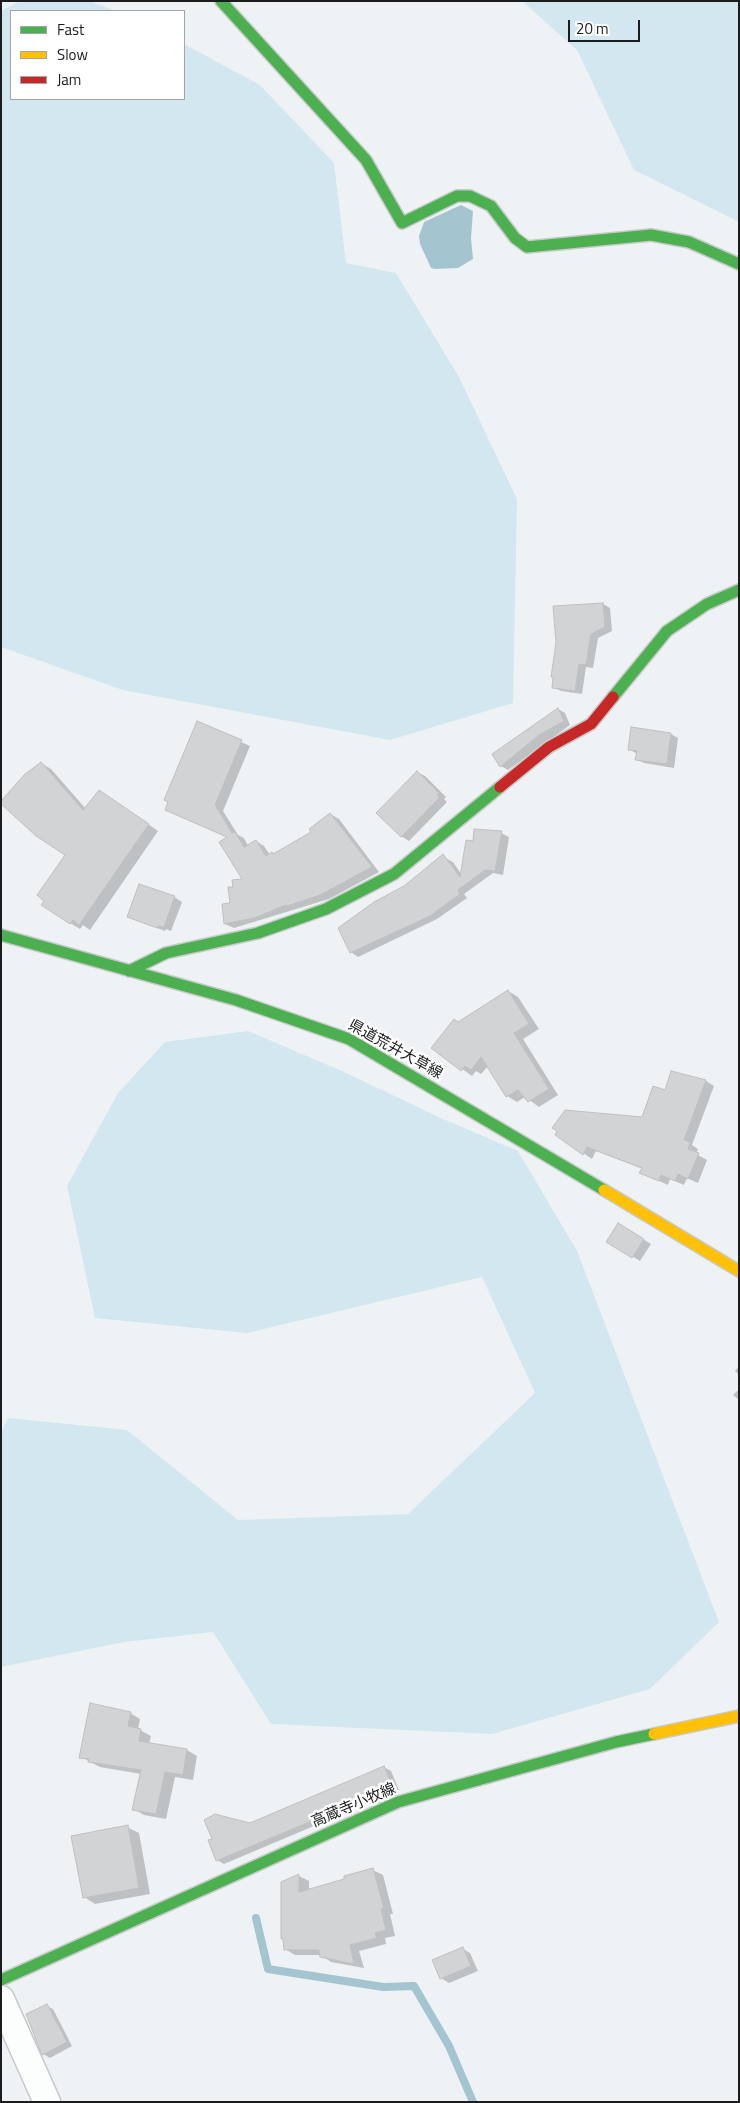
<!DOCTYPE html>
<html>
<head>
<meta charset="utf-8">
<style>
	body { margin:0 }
	#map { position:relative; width:740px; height:2103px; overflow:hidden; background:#eef2f4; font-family:"Titillium Web",sans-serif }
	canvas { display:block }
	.frame { position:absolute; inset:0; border:2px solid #1a1c1d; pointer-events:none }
	.legend { position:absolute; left:10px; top:10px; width:175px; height:90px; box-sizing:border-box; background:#fff; border:1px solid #a3a4a5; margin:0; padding:6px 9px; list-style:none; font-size:15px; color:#1a1c1d }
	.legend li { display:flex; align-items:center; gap:10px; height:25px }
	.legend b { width:25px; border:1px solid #a3a4a5 }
	.scale { position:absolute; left:568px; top:20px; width:72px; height:22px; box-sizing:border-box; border:2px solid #1a1c1d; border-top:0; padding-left:6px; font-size:15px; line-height:18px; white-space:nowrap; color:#1a1c1d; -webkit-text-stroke:4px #fff; paint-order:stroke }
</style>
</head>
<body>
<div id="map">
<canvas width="740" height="2103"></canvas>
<div class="frame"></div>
<ul class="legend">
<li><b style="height:6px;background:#4caf50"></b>Fast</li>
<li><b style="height:6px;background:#ffc107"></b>Slow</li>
<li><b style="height:6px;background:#c62828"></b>Jam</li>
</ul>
<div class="scale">20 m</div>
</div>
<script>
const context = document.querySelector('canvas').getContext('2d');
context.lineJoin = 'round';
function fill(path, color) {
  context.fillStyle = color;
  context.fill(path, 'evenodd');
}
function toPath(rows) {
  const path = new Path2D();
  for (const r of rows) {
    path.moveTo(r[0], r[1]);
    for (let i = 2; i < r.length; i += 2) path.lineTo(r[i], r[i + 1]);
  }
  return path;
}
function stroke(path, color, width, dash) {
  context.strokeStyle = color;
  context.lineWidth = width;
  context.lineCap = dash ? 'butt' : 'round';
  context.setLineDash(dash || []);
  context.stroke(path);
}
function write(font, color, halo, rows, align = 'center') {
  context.font = font + ' "Titillium Web","Noto Sans JP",sans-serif';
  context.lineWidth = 5;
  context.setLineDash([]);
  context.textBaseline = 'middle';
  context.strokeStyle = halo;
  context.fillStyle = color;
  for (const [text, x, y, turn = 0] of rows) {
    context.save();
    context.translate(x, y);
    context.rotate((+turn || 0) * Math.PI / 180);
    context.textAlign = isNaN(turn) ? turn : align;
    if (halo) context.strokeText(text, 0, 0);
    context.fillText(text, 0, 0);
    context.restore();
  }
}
const green = toPath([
	[20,1,89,1,116,11,11,11,11,99,184,99,184,44,260,85,334,163,346,263,396,273,459,377,517,499,513,703,390,740,123,690,1,647,1,11],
	[522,1,739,1,739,222,634,170,577,50],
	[248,1031,342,1071,443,1119,518,1151,577,1251,719,1622,650,1689,492,1734,271,1724,213,1632,124,1642,1,1667,1,1433,8,1418,127,1430,238,1520,408,1514,535,1393,482,1277,247,1333,95,1318,67,1186,118,1093,165,1042]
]);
const water = toPath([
	[461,205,473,211,471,238,473,259,458,268,435,269,431,268,420,244,419,236,424,222]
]);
const shadow = toPath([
	[603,604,610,608,612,631,598,638,593,668,586,667,582,694,561,691,553,687,555,678],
	[558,709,565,713,570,725,508,770,501,766],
	[198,723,250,746,223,811,238,835,244,838,248,846,256,841,264,846,270,855,274,855,312,832,330,814,339,819,379,872,329,899,234,928,225,924,232,904,234,888,244,880,228,837,166,810],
	[671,734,678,738,674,768,644,763,637,759,637,754,629,749],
	[41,763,51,769,86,809,100,791,158,831,90,930,83,925,80,929,70,923,66,855],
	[417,772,425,776,446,797,444,799,447,802,409,841,401,836],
	[501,833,509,837,503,875,493,873,464,894,467,898,437,919,358,957,351,952,405,887,445,858,453,862,461,874],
	[174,897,182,902,171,931,166,929,165,931,128,917],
	[508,991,518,997,539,1029,523,1039,558,1095,539,1107,525,1097,517,1102,507,1096,488,1066,481,1074,476,1071,472,1076,433,1048,458,1023],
	[706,1081,714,1086,692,1145,698,1149,696,1154,707,1160,698,1183,687,1178,684,1185,670,1179,668,1185,641,1173,643,1169,596,1151,592,1159,557,1135,643,1118,666,1091],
	[619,1225,651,1244,640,1261,608,1241],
	[739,1366,739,1375,735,1371],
	[739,1389,739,1400,733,1395],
	[130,1713,140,1719,138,1729,151,1736,149,1744,187,1750,197,1756,193,1780,175,1777,166,1819,144,1815,134,1809,141,1774,100,1767,81,1757],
	[384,1767,391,1771,399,1790,224,1864,217,1860,213,1840],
	[127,1827,139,1833,150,1894,95,1904,84,1897],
	[373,1870,383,1875,393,1914,390,1914,395,1936,385,1938,386,1944,359,1951,364,1968,331,1962,321,1955,295,1955,285,1949,282,1883,299,1876,309,1881,309,1891],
	[463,1949,470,1953,478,1971,449,1983,441,1978],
	[47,2006,53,2009,72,2046,50,2058,43,2054]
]);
const stream = toPath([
	[256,1918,268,1969,383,1987,414,1986,449,2046,473,2102]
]);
const building = toPath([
	[603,603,605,627,591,634,586,665,579,664,575,691,552,688,553,677,551,677,556,643,553,606,603,603],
	[558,708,564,721,539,735,500,767,492,754,558,708],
	[197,721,242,740,215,805,232,833,235,832,244,847,256,840,266,856,272,852,273,854,311,832,309,829,330,813,372,867,320,895,287,906,286,905,254,918,224,924,222,904,230,903,228,887,233,887,232,880,242,879,219,842,227,837,165,810,168,802,164,800,197,721],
	[631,727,671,733,667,764,635,760,637,751,628,750,631,727],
	[41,762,83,810,99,790,149,824,79,925,73,920,70,924,41,905,44,901,37,895,65,855,36,836,1,804,1,801,24,775,41,762],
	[417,771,439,793,437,795,440,797,401,837,376,813,417,771],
	[474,829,502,831,495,871,485,870,458,890,460,894,430,916,350,953,338,928,374,902,404,886,443,854,460,877,466,840,473,841,474,829],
	[139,884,175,896,164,927,158,926,157,928,127,917,139,884],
	[508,990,529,1024,514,1033,549,1089,528,1102,518,1090,506,1097,481,1057,471,1070,465,1066,461,1071,431,1048,454,1019,458,1022,508,990],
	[671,1071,706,1080,684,1140,690,1142,688,1149,699,1153,688,1179,678,1174,675,1181,661,1175,659,1181,639,1173,642,1168,587,1147,583,1155,555,1135,557,1131,552,1128,565,1110,642,1117,653,1086,665,1090,671,1071],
	[618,1223,644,1239,632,1258,606,1242,618,1223],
	[90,1703,131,1712,128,1726,141,1729,139,1741,187,1749,183,1775,165,1772,156,1814,132,1810,141,1770,88,1762,89,1759,79,1758,90,1703],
	[384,1766,393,1787,216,1861,208,1840,212,1839,204,1820,215,1814,250,1823,384,1766],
	[128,1825,139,1888,83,1898,71,1836,128,1825],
	[373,1868,384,1908,381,1909,386,1930,375,1933,377,1938,350,1945,354,1964,320,1957,319,1950,284,1950,283,1939,281,1939,281,1882,299,1874,299,1892,344,1879,344,1876,373,1868],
	[463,1947,471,1966,440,1979,432,1960,463,1947],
	[47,2004,67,2042,42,2055,26,2014,47,2004]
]);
const street = toPath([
	[1,1999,47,2102]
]);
const fast = toPath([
	[221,1,366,160,402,223,457,196,470,196,491,206,515,238,527,247,651,235,689,242,739,264],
	[613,697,667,631,707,604,739,590],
	[1,935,236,1000,349,1039,604,1190],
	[129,971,166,953,258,933,326,909,394,874,500,787],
	[1,1980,398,1802,616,1742,654,1734]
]);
const slow = toPath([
	[604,1190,739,1271],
	[654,1734,739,1716]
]);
const jam = toPath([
	[500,787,549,747,591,724,613,697]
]);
const streetNames = [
	["県道荒井大草線",395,1050,29],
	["高蔵寺小牧線",354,1806,-23]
];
fill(green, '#d2e7f0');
fill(water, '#a4c4d0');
fill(shadow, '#0003');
stroke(stream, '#a4c4d0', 8);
fill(building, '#d2d3d4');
stroke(building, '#bfbfc1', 1);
stroke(street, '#c7cacb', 29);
stroke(fast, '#c7cacb', 14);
stroke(slow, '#c7cacb', 14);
stroke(jam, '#c7cacb', 14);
stroke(street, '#fcfdfd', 26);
stroke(fast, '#4caf50', 11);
stroke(slow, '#ffc107', 11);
stroke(jam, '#c62828', 11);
write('15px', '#1a1c1d', '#fff', streetNames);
</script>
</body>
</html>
